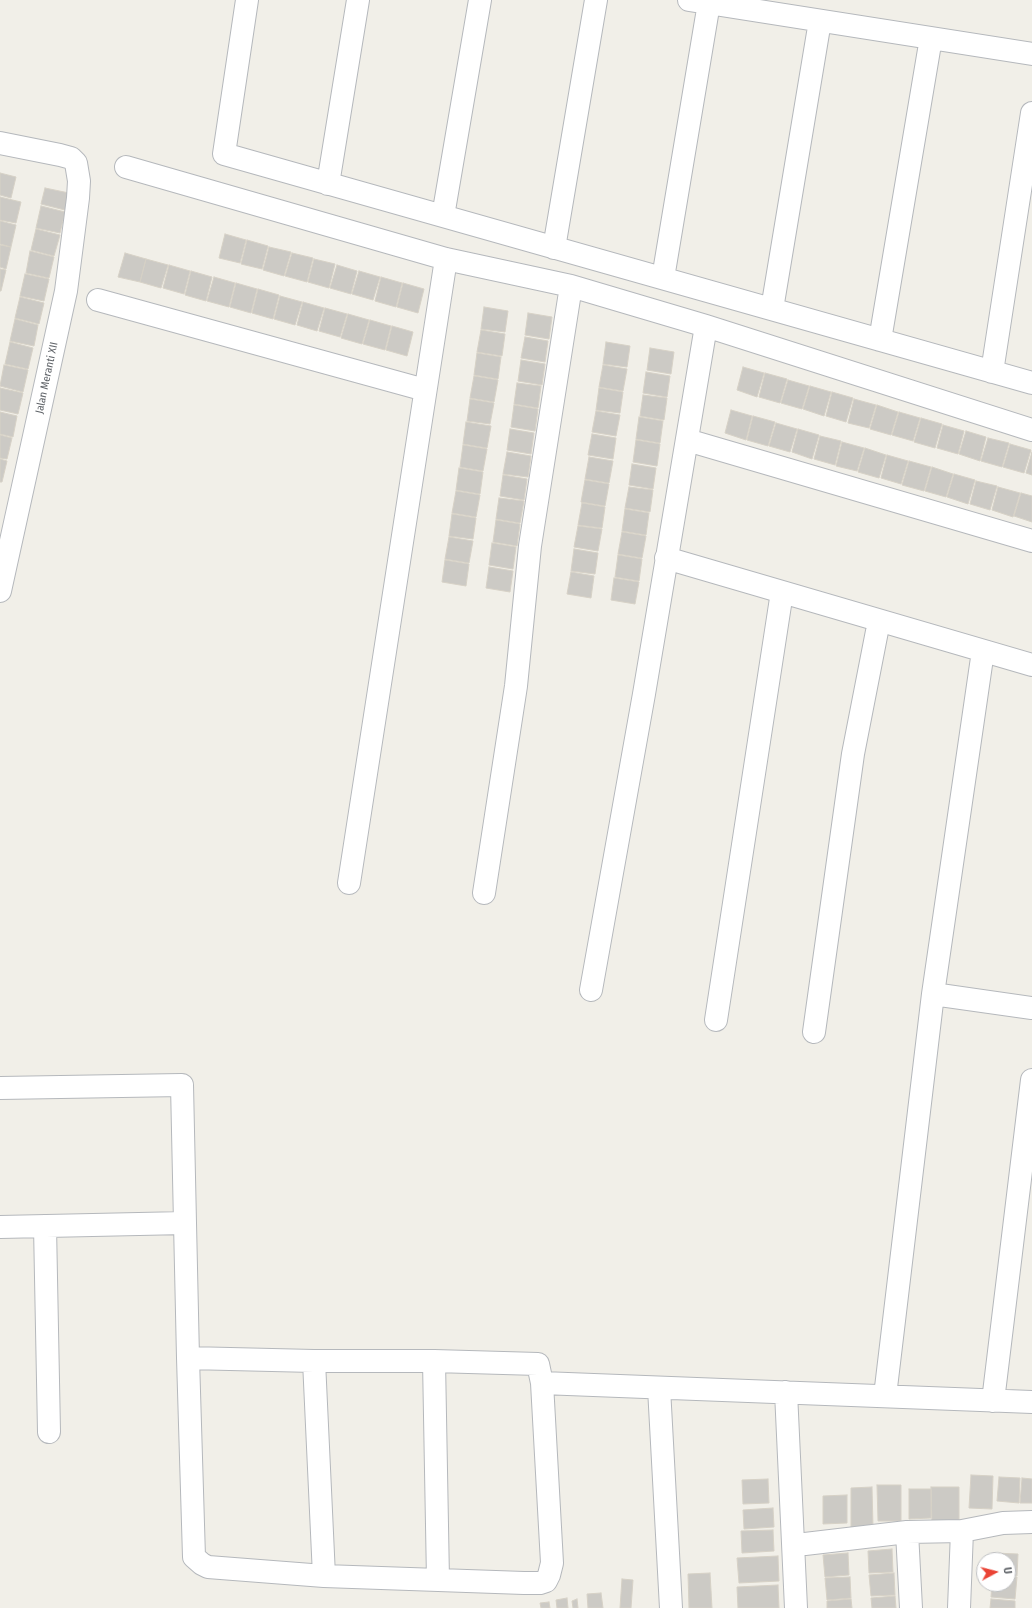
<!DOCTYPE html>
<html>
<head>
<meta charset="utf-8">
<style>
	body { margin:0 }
	#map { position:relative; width:1032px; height:1608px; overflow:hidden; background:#f1efe8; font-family:"Fira Sans Condensed",sans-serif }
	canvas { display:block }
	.north { position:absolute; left:976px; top:1552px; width:40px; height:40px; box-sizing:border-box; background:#fff; border:1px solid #bfc1c3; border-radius:50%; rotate:83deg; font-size:11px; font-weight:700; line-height:16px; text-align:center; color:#5f6368 }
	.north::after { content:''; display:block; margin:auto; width:14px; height:18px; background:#ea4335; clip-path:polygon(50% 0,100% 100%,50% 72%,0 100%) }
</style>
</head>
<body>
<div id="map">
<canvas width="1032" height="1608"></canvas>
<div class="north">U</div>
</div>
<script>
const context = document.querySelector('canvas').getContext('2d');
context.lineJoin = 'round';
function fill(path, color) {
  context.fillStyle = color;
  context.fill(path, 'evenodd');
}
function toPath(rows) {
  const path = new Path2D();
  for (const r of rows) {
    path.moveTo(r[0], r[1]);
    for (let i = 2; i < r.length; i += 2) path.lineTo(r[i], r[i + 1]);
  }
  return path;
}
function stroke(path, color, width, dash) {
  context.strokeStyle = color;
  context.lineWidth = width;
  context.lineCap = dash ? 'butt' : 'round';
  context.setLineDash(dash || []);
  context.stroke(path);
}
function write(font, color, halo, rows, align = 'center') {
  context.font = font + ' "Fira Sans Condensed",sans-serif';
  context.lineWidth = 3;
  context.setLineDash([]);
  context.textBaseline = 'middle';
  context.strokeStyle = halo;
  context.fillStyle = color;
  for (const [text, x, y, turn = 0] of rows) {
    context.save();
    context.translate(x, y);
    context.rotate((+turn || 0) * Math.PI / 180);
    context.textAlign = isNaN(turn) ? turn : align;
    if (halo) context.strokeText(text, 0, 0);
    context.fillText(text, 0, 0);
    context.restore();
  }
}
const building = toPath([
	[0,173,16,177,11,198,0,195,0,173],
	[45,188,69,193,65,210,41,204,45,188],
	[0,197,21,202,16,223,0,220,0,197],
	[41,206,65,212,60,233,36,228,41,206],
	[0,221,16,225,11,247,0,244,0,221],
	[36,229,60,235,54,256,31,250,36,229],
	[225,234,246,240,240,263,219,258,225,234],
	[247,240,268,246,262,269,241,264,247,240],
	[0,245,11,247,6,269,0,267,0,245],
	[269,247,291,252,284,276,263,270,269,247],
	[30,251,54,257,49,278,26,273,30,251],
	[125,253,146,259,140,282,118,277,125,253],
	[292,253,313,258,307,282,285,276,292,253],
	[146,259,168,265,161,288,140,282,146,259],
	[314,259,335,264,329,288,308,282,314,259],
	[169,265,190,271,184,294,163,288,169,265],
	[337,265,357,271,351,294,330,288,337,265],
	[0,269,6,270,1,291,0,291,0,269],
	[191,271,212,277,206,301,185,295,191,271],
	[359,271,380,277,373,300,352,294,359,271],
	[25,274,49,279,44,301,20,296,25,274],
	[214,277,235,283,229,307,207,301,214,277],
	[381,277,402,283,396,307,375,301,381,277],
	[236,283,257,289,251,313,230,307,236,283],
	[403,283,424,289,418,313,397,307,403,283],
	[258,289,279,295,273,319,252,313,258,289],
	[280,296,302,302,295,325,274,319,280,296],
	[20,297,44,303,39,324,15,318,20,297],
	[303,302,324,308,317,331,297,325,303,302],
	[484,307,508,311,505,332,481,329,484,307],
	[325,308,347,314,340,337,319,331,325,308],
	[528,313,552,317,549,339,525,335,528,313],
	[348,314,369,320,362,344,341,338,348,314],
	[15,319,38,325,34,346,10,341,15,319],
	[370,320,391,326,385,350,363,344,370,320],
	[392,326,413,332,407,356,386,350,392,326],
	[481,330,505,334,502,356,477,352,481,330],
	[525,337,548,341,545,362,521,358,525,337],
	[10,342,33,348,28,369,5,364,10,342],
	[606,342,630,346,627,367,603,364,606,342],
	[650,348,674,352,671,374,647,370,650,348],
	[477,353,501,357,498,379,474,375,477,353],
	[521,360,545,364,542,385,518,381,521,360],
	[4,365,28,370,23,392,0,386,4,365],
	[603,365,627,369,623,391,599,387,603,365],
	[743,367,764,373,757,397,737,390,743,367],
	[646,372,670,376,667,397,643,393,646,372],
	[765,373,787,379,780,403,759,397,765,373],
	[474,376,498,380,494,402,470,398,474,376],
	[788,380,809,386,802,409,781,403,788,380],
	[517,383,541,386,538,408,514,404,517,383],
	[810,386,831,392,824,416,803,409,810,386],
	[0,388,23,393,18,414,0,410,0,388],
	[599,388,623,392,620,413,596,410,599,388],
	[832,392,853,398,846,422,826,416,832,392],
	[643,395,667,398,664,420,640,416,643,395],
	[470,399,494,403,490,424,467,421,470,399],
	[854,399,876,405,869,428,848,423,854,399],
	[514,405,538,409,535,431,511,427,514,405],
	[877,405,898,412,891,435,870,429,877,405],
	[731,410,752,416,746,440,725,433,731,410],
	[596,411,620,415,616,436,592,432,596,411],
	[0,412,17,416,13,437,0,434,0,412],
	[899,412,920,418,913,441,892,435,899,412],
	[753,416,775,422,768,446,747,440,753,416],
	[639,417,663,421,660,443,636,439,639,417],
	[921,418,942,424,935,448,914,442,921,418],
	[466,422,491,426,487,448,463,444,466,422],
	[776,423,797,429,790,452,769,446,776,423],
	[943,425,964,431,958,454,937,448,943,425],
	[510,429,534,433,531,454,507,450,510,429],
	[798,429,819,435,812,459,792,452,798,429],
	[966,431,986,437,980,461,959,454,966,431],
	[592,434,616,438,613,459,588,455,592,434],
	[0,435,12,438,7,459,0,458,0,435],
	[820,436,841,441,835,465,814,459,820,436],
	[988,438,1009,443,1002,467,981,461,988,438],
	[636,440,660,444,657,466,633,462,636,440],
	[842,442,864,448,857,471,836,466,842,442],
	[1010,444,1031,450,1024,473,1003,467,1010,444],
	[463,445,487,449,483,471,460,467,463,445],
	[865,448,886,455,879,478,858,472,865,448],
	[507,452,531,456,528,477,503,474,507,452],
	[1032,452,1032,475,1026,473,1032,452],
	[887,455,908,461,901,484,881,478,887,455],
	[589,457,613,461,609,483,585,479,589,457],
	[0,459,7,461,2,482,0,482,0,459],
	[909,461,931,467,924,491,902,485,909,461],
	[632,464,656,468,653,489,629,485,632,464],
	[932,467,953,474,946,497,925,491,932,467],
	[459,468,483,472,480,494,456,490,459,468],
	[954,474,975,480,968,504,947,497,954,474],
	[503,475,527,479,524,500,500,496,503,475],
	[585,480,609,484,605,506,581,502,585,480],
	[976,481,997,486,990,510,970,504,976,481],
	[629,487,653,490,650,512,625,508,629,487],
	[998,487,1020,493,1013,517,992,510,998,487],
	[456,491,480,495,476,517,452,513,456,491],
	[1021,493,1032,496,1032,522,1014,516,1021,493],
	[499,498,524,501,520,523,496,519,499,498],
	[582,503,605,507,602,528,578,525,582,503],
	[625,509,649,513,646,535,622,531,625,509],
	[452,514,476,518,473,539,449,536,452,514],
	[496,520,520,524,517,546,493,542,496,520],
	[578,526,602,529,598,551,574,547,578,526],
	[622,532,646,536,642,558,618,554,622,532],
	[449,537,473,541,469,563,445,559,449,537],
	[492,543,516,547,513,569,489,565,492,543],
	[574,549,598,553,595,574,571,571,574,549],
	[618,555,642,559,639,581,615,577,618,555],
	[445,560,469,564,466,586,442,582,445,560],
	[489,567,513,571,510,592,486,588,489,567],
	[571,572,594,576,591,598,567,594,571,572],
	[614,578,639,582,635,604,611,600,614,578],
	[971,1475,993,1476,992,1509,969,1508,971,1475],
	[999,1477,1020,1478,1019,1503,997,1501,999,1477],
	[1022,1478,1032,1479,1032,1503,1020,1503,1022,1478],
	[768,1479,769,1503,743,1504,742,1480,768,1479],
	[877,1485,901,1485,901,1521,878,1521,877,1485],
	[872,1487,873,1527,851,1527,851,1488,872,1487],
	[931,1487,959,1487,959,1525,932,1526,931,1487],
	[909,1489,931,1489,931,1518,909,1519,909,1489],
	[847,1495,847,1523,823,1524,823,1496,847,1495],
	[773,1508,774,1527,744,1529,743,1510,773,1508],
	[773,1530,774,1551,742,1553,741,1531,773,1530],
	[892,1549,893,1572,869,1573,868,1551,892,1549],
	[848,1553,849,1575,825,1577,823,1555,848,1553],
	[994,1553,1018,1554,1017,1576,1008,1575,1008,1560,993,1560,994,1553],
	[778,1556,779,1581,739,1583,737,1558,778,1556],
	[710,1573,712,1608,689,1608,688,1574,710,1573],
	[894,1573,895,1595,871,1596,869,1575,894,1573],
	[850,1577,851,1598,827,1600,825,1578,850,1577],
	[1008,1577,1017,1577,1015,1599,991,1597,992,1584,1008,1584,1008,1577],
	[622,1579,633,1580,631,1608,620,1608,622,1579],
	[778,1585,779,1608,738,1608,737,1587,778,1585],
	[601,1593,603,1608,588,1608,587,1594,601,1593],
	[895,1596,896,1608,872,1608,871,1598,895,1596],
	[567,1598,568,1608,557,1608,556,1600,567,1598],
	[577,1599,578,1608,573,1608,572,1601,577,1599],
	[851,1599,852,1608,827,1608,827,1601,851,1599],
	[991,1599,1015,1601,1015,1608,990,1608,991,1599],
	[549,1602,550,1608,541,1608,540,1603,549,1602]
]);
const minor = toPath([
	[247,0,224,154,1032,383],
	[689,0,1032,54],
	[0,143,60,155,71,158,76,163,79,181,78,198,66,291,0,591],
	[126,167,446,259,571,286,706,326,1032,430],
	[328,184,358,0],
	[443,216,480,0],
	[554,248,596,0],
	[663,278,709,3],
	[98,300,425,390],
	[772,309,820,21],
	[880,340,931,38],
	[992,372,1032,113],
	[687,440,1032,541],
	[666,558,1032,665],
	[349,883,446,259],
	[484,893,516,686,530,546,571,286],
	[591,990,644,694,706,326],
	[933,994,1032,1008],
	[716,1020,782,592],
	[814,1032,853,754,879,621],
	[0,1088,182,1085,185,1223],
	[45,1226,49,1432],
	[0,1227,185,1223,188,1358],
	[314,1361,324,1576],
	[434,1361,438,1580],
	[542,1383,538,1364,434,1361,314,1361,188,1358,194,1557,202,1564,208,1567,324,1576,524,1583,540,1583,546,1581,549,1575,552,1563,542,1383,1032,1402],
	[659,1388,671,1608],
	[786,1392,796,1608],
	[885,1396,933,994,983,651],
	[993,1401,1032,1080],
	[907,1532,911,1608],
	[793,1544,805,1544,907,1532,962,1531],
	[959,1608,962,1531,1003,1523,1032,1522]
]);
const streetNames = [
	["Jalan Meranti XII",47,378,-78]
];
fill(building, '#cccac5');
stroke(building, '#d6d1c6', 1);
stroke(minor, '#b5b8bc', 24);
stroke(minor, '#fff', 22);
write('11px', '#5f6368', '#fff', streetNames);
</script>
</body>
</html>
